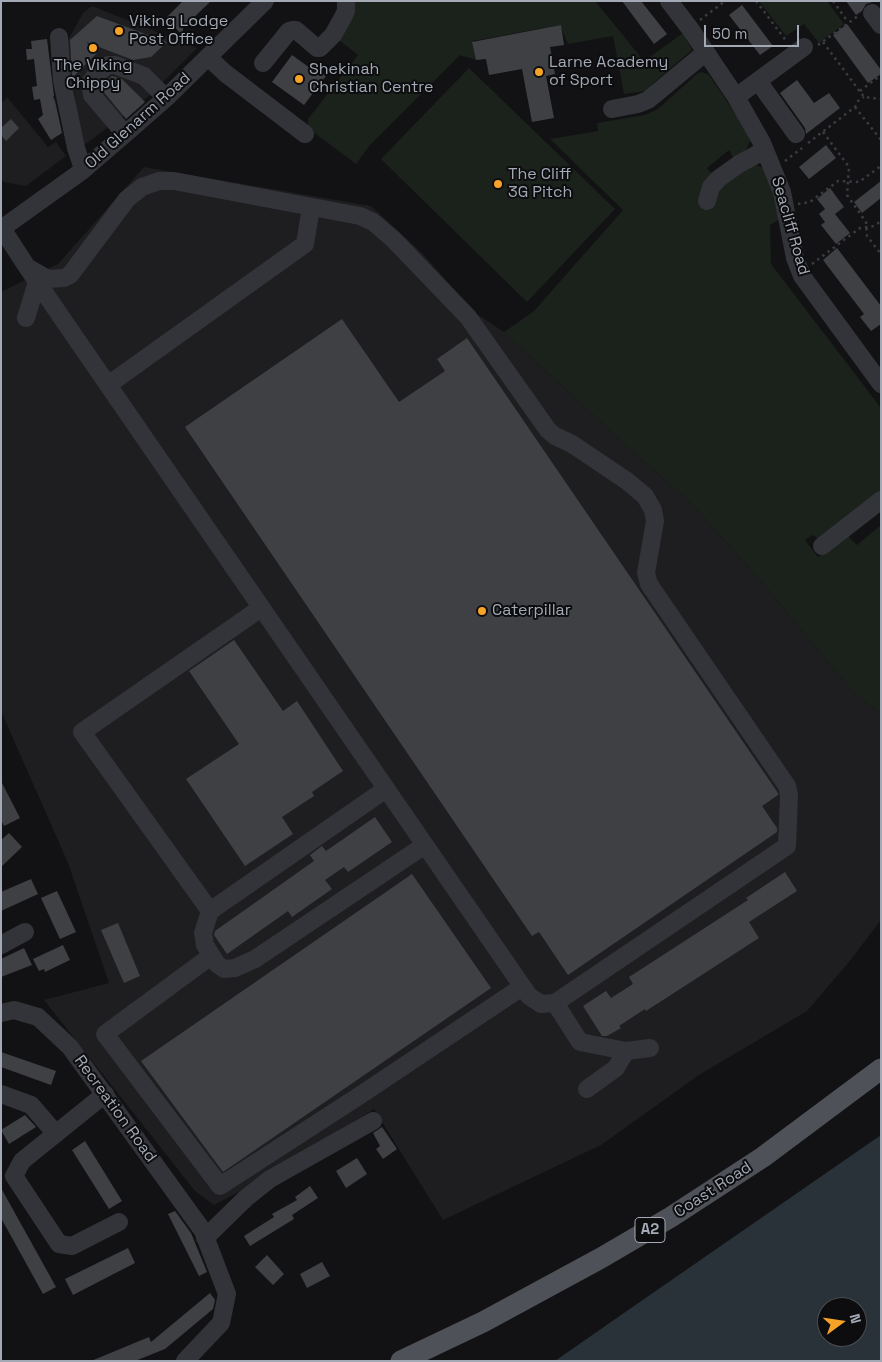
<!DOCTYPE html>
<html>
<head>
<meta charset="utf-8">
<style>
	body { margin:0 }
	#map { position:relative; width:882px; height:1362px; overflow:hidden; background:#121214; font-family:"Space Grotesk",sans-serif }
	canvas { display:block }
	.frame { position:absolute; inset:0; border:2px solid #a3aab5; pointer-events:none }
	.north { position:absolute; left:817px; top:1297px; width:50px; height:50px; box-sizing:border-box; background:#0d0d0f; border:1px solid #494c51; border-radius:50%; rotate:76deg; font-size:14px; font-weight:700; line-height:20px; text-align:center; color:#a3aab5 }
	.north::after { content:''; display:block; margin:auto; width:18px; height:22px; background:#f6a328; clip-path:polygon(50% 0,100% 100%,50% 72%,0 100%) }
	.scale { position:absolute; left:704px; top:25px; width:95px; height:22px; box-sizing:border-box; border:2px solid #a3aab5; border-top:0; padding-left:6px; font-size:15px; line-height:18px; white-space:nowrap; color:#a3aab5; -webkit-text-stroke:4px #0d0d0f; paint-order:stroke }
</style>
</head>
<body>
<div id="map">
<canvas width="882" height="1362"></canvas>
<div class="frame"></div>
<div class="north">N</div>
<div class="scale">50 m</div>
</div>
<script>
const context = document.querySelector('canvas').getContext('2d');
context.lineJoin = 'round';
function fill(path, color) {
  context.fillStyle = color;
  context.fill(path, 'evenodd');
}
function toPath(rows) {
  const path = new Path2D();
  for (const r of rows) {
    path.moveTo(r[0], r[1]);
    for (let i = 2; i < r.length; i += 2) path.lineTo(r[i], r[i + 1]);
  }
  return path;
}
function stroke(path, color, width, dash) {
  context.strokeStyle = color;
  context.lineWidth = width;
  context.lineCap = dash ? 'butt' : 'round';
  context.setLineDash(dash || []);
  context.stroke(path);
}
function write(font, color, halo, rows, align = 'center') {
  context.font = font + ' "Space Grotesk",sans-serif';
  context.lineWidth = 4;
  context.setLineDash([]);
  context.textBaseline = 'middle';
  context.strokeStyle = halo;
  context.fillStyle = color;
  for (const [text, x, y, turn = 0] of rows) {
    context.save();
    context.translate(x, y);
    context.rotate((+turn || 0) * Math.PI / 180);
    context.textAlign = isNaN(turn) ? turn : align;
    if (halo) context.strokeText(text, 0, 0);
    context.fillText(text, 0, 0);
    context.restore();
  }
}
const built = toPath([
	[92,6,197,48,148,97,82,147,67,42,83,13],
	[7,97,48,147,56,142,66,156,26,186,4,182,1,179,1,104],
	[144,167,371,206,422,253,474,312,504,332,632,451,691,503,761,581,854,693,881,714,881,920,849,962,807,1011,699,1075,601,1145,443,1220,374,1109,252,1185,214,1205,195,1191,44,1000,109,983,68,863,1,711,1,292,58,264]
]);
const green = toPath([
	[353,1,595,1,644,61,683,33,692,50,653,83,646,91,624,94,613,36,568,44,560,25,473,41,476,60,460,55,370,145,356,164,308,128,308,119,358,55,339,40],
	[759,1,827,1,844,24,819,43,804,24,786,36],
	[469,68,615,209,527,302,381,159],
	[702,72,709,75,745,128,750,141,745,152,735,161,729,150,707,168,713,176,714,190,754,164,765,169,782,218,770,225,771,264,881,408,881,492,818,539,813,535,805,540,818,557,848,536,857,545,881,525,881,714,854,693,761,581,691,503,632,451,504,332,534,311,623,210,550,139,598,131,597,123,645,115,658,109,698,73]
]);
const water = toPath([
	[881,1135,881,1361,555,1361,621,1315],
	[827,1307,857,1307,857,1337,827,1337]
]);
const building = toPath([
	[183,1,211,1,183,28,183,36,166,18],
	[622,1,641,1,667,34,654,44],
	[846,1,876,1,866,4,862,11,856,15],
	[742,5,773,46,760,55,729,15],
	[97,16,167,42,151,57,133,60,86,42,97,53,72,78,70,40],
	[847,24,881,70,881,74,868,83,833,35],
	[561,25,564,45,550,47,555,74,546,76,554,118,532,122,522,69,489,75,486,59,476,60,472,42],
	[47,39,54,96,53,97,55,101,62,133,51,140,38,119,43,115,40,99,34,100,32,87,37,86,34,59,27,60,26,49,32,49,31,41],
	[292,55,310,68,313,66,326,76,304,105,272,82],
	[112,76,122,79,145,102,126,119,102,90,101,86],
	[797,80,814,103,829,93,840,108,806,134,805,128,780,93],
	[11,119,19,128,6,141,1,135,1,128],
	[826,145,836,158,809,179,799,167],
	[881,181,881,198,862,213,854,202],
	[830,188,844,207,835,214,850,233,836,244,821,225,825,222,819,214,825,209,817,199],
	[837,248,881,306,881,324,871,331,860,317,864,314,823,260],
	[342,319,399,402,445,371,437,359,467,338,778,793,778,795,762,806,777,828,777,832,568,975,539,932,532,936,185,427],
	[234,640,283,711,297,701,343,771,312,792,314,796,282,817,293,834,245,866,186,779,239,744,189,671],
	[1,781,20,818,4,826,1,820],
	[375,817,392,842,348,872,344,867,325,880,332,889,292,917,288,911,227,954,214,935,215,931,314,861,310,855,322,846,326,851],
	[9,833,22,847,1,867,1,840],
	[785,872,797,891,749,922,759,938,646,1011,645,1009,619,1026,621,1028,607,1036,602,1036,583,1006,606,991,611,998,633,984,629,977,748,900,746,898],
	[412,874,491,988,223,1172,141,1061],
	[31,879,38,894,1,911,1,892],
	[57,891,76,932,60,939,41,898],
	[118,923,140,976,124,983,101,930],
	[63,945,70,960,45,972,44,969,39,971,33,959],
	[24,948,32,965,1,977,1,959],
	[1,1052,56,1071,51,1085,1,1067],
	[25,1115,36,1127,9,1144,1,1130],
	[382,1127,397,1149,383,1159,376,1149,380,1146,373,1133],
	[85,1141,122,1201,109,1209,72,1150],
	[357,1158,367,1174,346,1188,336,1171],
	[310,1186,318,1198,292,1215,294,1219,250,1246,244,1236,274,1217,272,1214,297,1200,295,1197],
	[1,1188,56,1287,43,1294,1,1218],
	[175,1211,191,1233,207,1272,199,1276,168,1214],
	[128,1248,135,1263,73,1295,65,1279],
	[267,1255,284,1274,273,1285,255,1267],
	[322,1262,330,1276,307,1288,300,1274],
	[210,1293,215,1300,213,1309,165,1349,135,1361,91,1361,149,1337,151,1342]
]);
const path = toPath([
	[756,1,787,42],
	[833,1,848,22],
	[700,20,725,1],
	[823,42,864,97,881,99],
	[818,45,858,16],
	[860,91,881,75],
	[855,107,881,140],
	[823,132,849,167,847,195,866,222,867,236,881,254],
	[808,143,855,107,858,101,864,97],
	[785,161,802,148],
	[798,204,810,202,838,181,859,182,881,166],
	[812,264,860,228,874,226,881,221]
]);
const minor = toPath([
	[669,1,691,30,736,97,762,143,782,192,795,258,802,276,881,384],
	[872,13,881,25],
	[59,37,62,81,76,148,83,169],
	[208,57,225,73,305,134],
	[263,63,289,31,292,30,296,30,317,48,320,48,333,35,342,19,346,11,346,1],
	[758,81,796,134],
	[736,97,804,47],
	[612,109,638,104,648,100,706,52],
	[125,134,92,95,90,83,95,76,108,65,115,65,144,76,166,98],
	[707,201,711,187,718,179,739,164,765,150],
	[1,227,27,267,66,324,529,996,541,1004,555,1003,787,846,789,795,787,786,649,584,646,573,655,521,653,510,645,496,627,481,572,444,555,436,548,430,468,317,393,239,373,222,360,216,174,181,159,181,142,187,127,199,70,275,64,278,48,279,27,267],
	[1,229,82,171,125,134,166,98,265,1],
	[26,318,37,282],
	[108,385,305,244,311,207],
	[822,546,881,500],
	[261,608,82,732,210,911,386,789],
	[210,911,203,933,205,945,217,964,224,969,235,968,255,959,425,845],
	[1,945,25,932],
	[211,956,105,1034,220,1186,362,1094,522,987],
	[555,1003,580,1042,626,1051,650,1048],
	[1,1013,14,1010,38,1017,70,1047,203,1231,227,1294,221,1323,185,1361],
	[587,1089,616,1068,626,1051],
	[1,1094,31,1105,56,1134],
	[105,1094,22,1161,14,1176,59,1244,72,1246,119,1222],
	[205,1238,246,1198,270,1179,373,1121]
]);
const major = toPath([
	[401,1361,483,1322,601,1258,671,1217,763,1157,881,1069]
]);
const markers = [
	[119,31,5,"#f6a328"],
	[93,48,5,"#f6a328"],
	[539,72,5,"#f6a328"],
	[299,79,5,"#f6a328"],
	[498,184,5,"#f6a328"],
	[482,611,5,"#f6a328"]
];
const shields = [
	[650,1230,30]
];
const shieldNames = [
	["A2",650,1230]
];
const poiNames = [
	["Viking Lodge",129,22],
	["Post Office",129,40],
	["Larne Academy",549,63],
	["of Sport",549,81],
	["The Viking",93,66,"center"],
	["Chippy",93,84,"center"],
	["Shekinah",309,70],
	["Christian Centre",309,88],
	["The Cliff",508,175],
	["3G Pitch",508,193],
	["Caterpillar",492,611]
];
const streetNames = [
	["Old Glenarm Road",138,121,-42],
	["Seacliff Road",790,226,74],
	["Recreation Road",115,1109,54],
	["Coast Road",713,1190,-33]
];
fill(built, '#1e1e21');
fill(green, '#1a221b');
fill(water, '#283238');
fill(building, '#3e4044');
stroke(path, '#393b40', 2.5, [2.5, 4]);
stroke(minor, '#333439', 18);
stroke(major, '#4f5158', 21);
for (const [x, y, r, color] of markers) {
  const dot = new Path2D();
  dot.arc(x, y, r, 0, 2 * Math.PI);
  context.fillStyle = color;
  context.fill(dot);
  stroke(dot, '#0d0d0f', 2);
}
for (const [x, y, w] of shields) {
  const box = new Path2D();
  box.roundRect(x - w / 2, y - 12.5, w, 25, 4);
  context.fillStyle = '#0d0d0f';
  context.fill(box);
  stroke(box, '#a3aab5', 1);
}
write('bold 15px', '#a3aab5', null, shieldNames);
write('16px', '#a3aab5', '#0d0d0f', poiNames, 'left');
write('16px', '#a3aab5', '#0d0d0f', streetNames);
</script>
</body>
</html>
